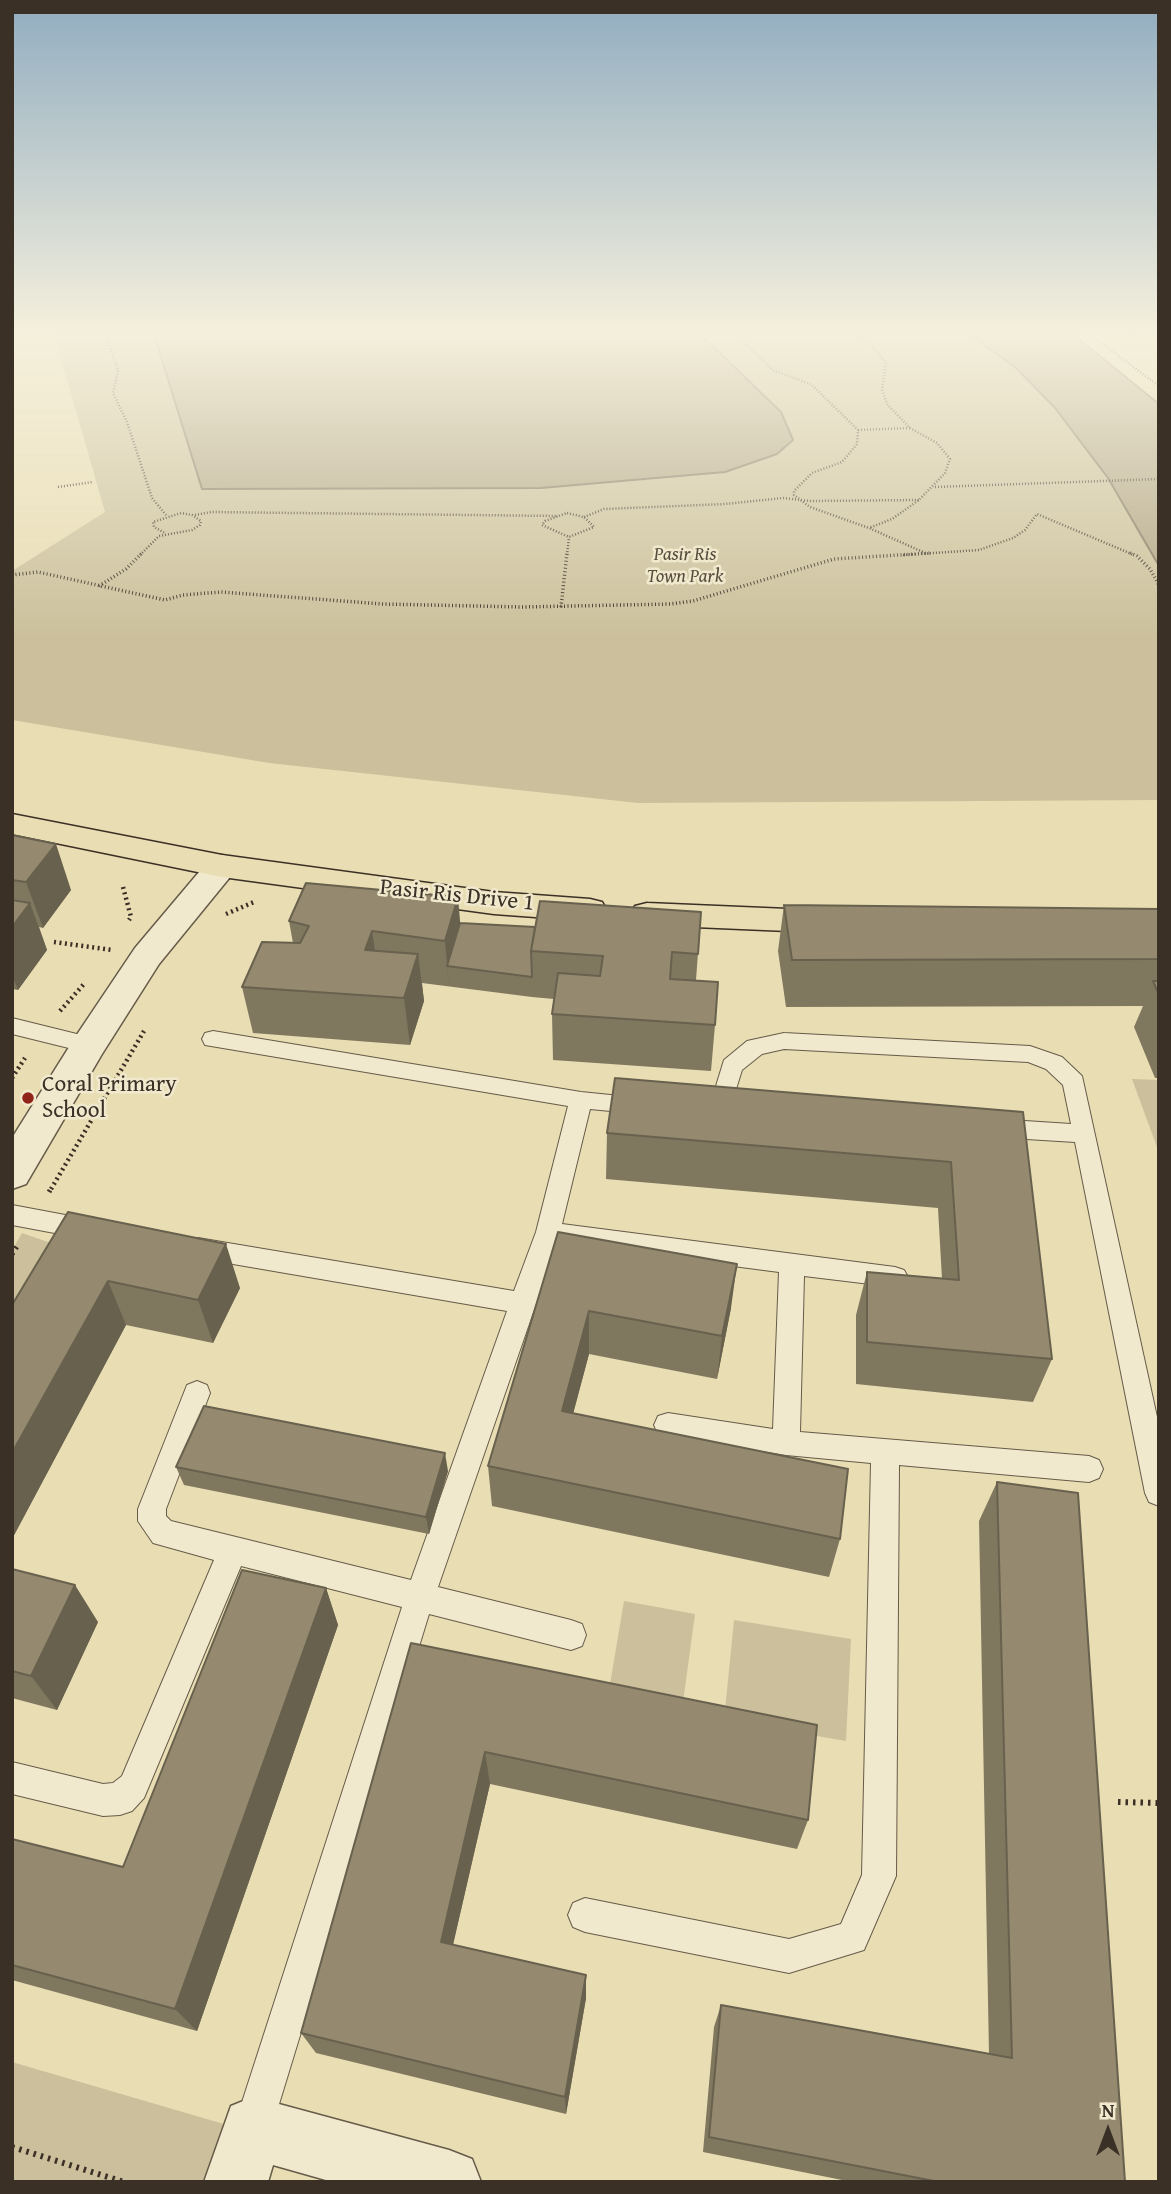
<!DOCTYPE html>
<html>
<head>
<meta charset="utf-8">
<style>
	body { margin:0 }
	#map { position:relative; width:1171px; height:2194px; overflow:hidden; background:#e9ddb3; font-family:"Gentium Book Plus",serif }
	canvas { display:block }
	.frame { position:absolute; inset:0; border:14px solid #3b3026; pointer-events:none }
	.north { position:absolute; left:1073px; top:2096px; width:70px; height:70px; -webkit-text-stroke:5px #f1e9ce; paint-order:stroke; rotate:0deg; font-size:19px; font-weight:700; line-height:28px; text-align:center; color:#3b3026 }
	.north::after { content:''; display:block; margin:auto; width:24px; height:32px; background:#3b3026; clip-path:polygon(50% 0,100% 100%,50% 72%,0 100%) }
</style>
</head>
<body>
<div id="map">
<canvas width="1171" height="2194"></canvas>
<div class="frame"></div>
<div class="north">N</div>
</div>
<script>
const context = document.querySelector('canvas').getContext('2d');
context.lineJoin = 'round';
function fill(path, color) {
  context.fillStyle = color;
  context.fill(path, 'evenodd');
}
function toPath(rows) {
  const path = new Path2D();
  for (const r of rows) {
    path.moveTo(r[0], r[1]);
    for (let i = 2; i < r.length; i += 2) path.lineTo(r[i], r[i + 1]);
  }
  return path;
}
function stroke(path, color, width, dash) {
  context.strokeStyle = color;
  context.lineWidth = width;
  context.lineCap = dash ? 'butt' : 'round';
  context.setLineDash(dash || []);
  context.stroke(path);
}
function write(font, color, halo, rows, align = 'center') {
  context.font = font + ' "Gentium Book Plus",serif';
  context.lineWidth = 5;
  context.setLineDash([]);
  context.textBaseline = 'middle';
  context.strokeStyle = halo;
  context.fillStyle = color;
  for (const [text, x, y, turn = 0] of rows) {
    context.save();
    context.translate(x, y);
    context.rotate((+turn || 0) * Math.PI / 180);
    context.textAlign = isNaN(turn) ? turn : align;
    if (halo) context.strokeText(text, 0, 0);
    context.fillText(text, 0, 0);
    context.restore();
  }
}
const green = toPath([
	[53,331,964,331,1016,368,1055,408,1108,478,1159,568,1159,800,638,803,269,763,12,720,12,571,105,512],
	[1132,1079,1159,1080,1159,1150,1158,1150],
	[22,1233,74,1251,12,1361,12,1250],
	[624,1601,695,1614,682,1710,608,1696],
	[734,1620,851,1639,846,1741,724,1720],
	[12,2062,234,2127,209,2182,16,2182,12,2180]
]);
const water = toPath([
	[153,331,697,331,781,412,793,440,777,454,725,472,541,488,202,489,153,331],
	[965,331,1069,331,1159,404,1159,566,1108,478,1055,408,1016,368,965,331]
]);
const pathFar4 = toPath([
	[105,331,118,371,113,393,127,422,152,498,166,515],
	[732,331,773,370,812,385,858,430,857,444,842,462,812,473,794,491,794,495,810,507,869,528,923,552],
	[851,331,876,350,886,363,882,390,887,404,910,428,937,443,950,459,945,473,919,500,892,519,869,528],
	[1085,331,1159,386],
	[858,430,910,428],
	[58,487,93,482],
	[935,487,1159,479],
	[567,513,584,517,594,527,569,537,542,525,545,521,567,513],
	[195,515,211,512,558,516],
	[584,517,604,509,725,504,783,498,810,501,919,500],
	[140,555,159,536,192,530,200,525,201,521,192,515,181,513,153,522,154,527,165,533],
	[567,555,569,537],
	[903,555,979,550,1013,538,1025,530,1037,514,1134,555]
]);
const pathFar3 = toPath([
	[1130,553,1137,556,1150,569,1159,585],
	[12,575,38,572,165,600,183,595,221,592,383,604,522,607,670,604,693,601,834,559,931,553],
	[99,586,126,569,142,553],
	[561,607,567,553]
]);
const pathFar2 = toPath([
	[123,887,131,917,129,920],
	[226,914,254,902],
	[54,942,112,950],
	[60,1011,84,984],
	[12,1078,25,1058],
	[51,1189,144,1031]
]);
const pathFar1 = toPath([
	[49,1192,52,1187],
	[12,1254,18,1245]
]);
const path = toPath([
	[1118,1802,1159,1803],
	[12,2147,124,2182]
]);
const lane = toPath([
	[12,1018,97,1039,100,1045,97,1051,89,1053,12,1034,12,1018],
	[213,1031,581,1092,650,1099,653,1105,650,1111,642,1114,590,1109,562,1224,895,1267,904,1270,908,1277,904,1284,895,1287,804,1276,800,1432,1089,1456,1099,1460,1103,1469,1099,1478,1089,1482,899,1465,896,1876,864,1950,789,1973,585,1932,573,1927,568,1915,573,1903,585,1898,789,1939,841,1924,862,1875,871,1463,786,1455,658,1434,654,1425,658,1416,668,1413,773,1429,779,1272,557,1243,438,1587,571,1620,582,1624,586,1635,582,1646,571,1650,429,1614,272,2127,266,2140,253,2146,240,2140,234,2127,402,1607,241,1566,144,1798,132,1811,120,1815,103,1816,12,1794,12,1762,103,1784,113,1783,122,1776,214,1560,153,1543,138,1521,138,1509,187,1385,197,1381,207,1385,210,1393,166,1509,166,1516,171,1521,411,1580,507,1311,198,1258,189,1255,186,1248,189,1241,198,1238,514,1291,536,1232,568,1106,205,1045,202,1039,205,1033,213,1031],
	[784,1033,1030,1046,1062,1057,1082,1076,1159,1426,1159,1506,1149,1502,1145,1493,1075,1142,994,1137,986,1134,982,1128,986,1122,994,1119,1071,1124,1063,1085,1046,1069,1028,1062,784,1049,762,1054,742,1070,727,1118,719,1121,711,1118,708,1112,724,1060,747,1041,784,1033],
	[12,1205,92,1220,101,1223,104,1230,101,1237,92,1240,12,1225,12,1205]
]);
const street = toPath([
	[222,855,234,859,239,866,159,964,102,1054,26,1184,12,1189,12,1138,76,1036,135,948,210,859,222,855],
	[253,2097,449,2150,472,2159,481,2182,333,2182,273,2165,268,2182,204,2182,231,2106,253,2097]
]);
const primary = toPath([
	[12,814,222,855,494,892,590,899,602,902,607,910,602,918,590,921,494,914,222,877,12,834,12,814],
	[647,903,835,911,847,914,852,922,847,930,835,933,647,925,635,922,630,914,635,906,647,903]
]);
const wall = toPath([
	[1126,331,1157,331,1129,334],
	[12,835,71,890,43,928,39,927,47,950,18,990,12,989],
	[784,905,1159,909,1159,1078,1155,1078,1134,1027,1143,1006,786,1007,778,951],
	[701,912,696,980,715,1025,711,1071,553,1060,552,1014,554,999,532,997,422,983,424,1001,410,1045,253,1033,242,987,293,943,289,921,460,923,535,927],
	[1023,1112,1052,1359,1033,1402,856,1384,856,1315,867,1272,942,1279,938,1208,606,1179,607,1133],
	[68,1212,240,1288,213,1343,126,1325,12,1539,12,1305],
	[558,1232,731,1308,717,1379,589,1354,573,1413,840,1539,829,1577,492,1506,488,1466],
	[176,1467,448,1471,429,1534,184,1485],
	[997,1482,1125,2182,852,2182,703,2152,714,2027,721,2005,989,2054,979,1521],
	[12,1569,98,1622,57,1710,12,1698],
	[326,1588,338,1625,197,2031,12,1980,12,1839,123,1867],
	[411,1643,808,1820,797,1849,490,1784,453,1945,586,1998,566,2114,316,2053,301,2033]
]);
const shadedWall = toPath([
	[56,844,71,890,43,928,26,882],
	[458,897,462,944,447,966,449,987,445,941],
	[12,900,19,918,30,903,47,950,18,990,12,975],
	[372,931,379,978,365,950],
	[418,954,424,1001,410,1045,404,998],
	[226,1244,240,1288,213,1343,198,1300],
	[737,1264,731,1308,717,1379,722,1336],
	[108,1281,126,1325,12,1539,12,1453],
	[589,1311,589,1354,563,1452,562,1411],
	[445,1453,448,1471,429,1534,426,1517],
	[75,1585,98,1622,57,1710,31,1676],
	[326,1588,338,1625,197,2031,175,2009],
	[485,1752,490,1784,448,1966,441,1942],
	[586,1975,586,1998,566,2114,565,2097]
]);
const building = toPath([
	[12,835,56,844,26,882,12,880,12,835],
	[306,883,458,897,445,941,372,931,365,950,418,954,404,998,242,987,262,942,300,943,309,926,289,921,306,883],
	[12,900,30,903,12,927,12,900],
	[540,901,701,912,698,954,672,952,670,979,718,982,715,1025,552,1014,558,973,600,976,603,956,531,951,540,901],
	[784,905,1159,909,1159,959,792,960,784,905],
	[460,923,535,927,531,951,532,977,447,966,460,923],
	[1153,981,1159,981,1159,995,1153,981],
	[615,1078,1023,1112,1052,1359,867,1342,867,1272,959,1280,951,1162,607,1133,615,1078],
	[68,1212,226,1244,198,1300,108,1281,12,1453,12,1305,68,1212],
	[558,1232,737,1264,722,1336,589,1311,562,1411,848,1469,840,1539,488,1466,558,1232],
	[204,1406,445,1453,426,1517,176,1467,204,1406],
	[997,1482,1078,1493,1125,2182,939,2182,709,2137,721,2005,1012,2058,997,1482],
	[12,1569,75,1585,31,1676,12,1671,12,1569],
	[242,1570,326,1588,175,2009,12,1965,12,1839,123,1867,242,1570],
	[411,1643,817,1725,808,1820,485,1752,441,1942,586,1975,565,2097,301,2033,411,1643]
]);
const markers = [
	[28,1098,7,"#8f2418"]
];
const farParknames = [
	["Pasir Ris",685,555],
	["Town Park",685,577]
];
const streetNames = [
	["Pasir Ris Drive 1",457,896,6]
];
const poiNames = [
	["Coral Primary",42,1085],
	["School",42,1111]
];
fill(green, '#cbc09b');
fill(water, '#aea283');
stroke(water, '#80745e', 2);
stroke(lane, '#665b49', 2);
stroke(street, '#665b49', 3);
stroke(primary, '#3b3026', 3);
stroke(pathFar4, '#3b3026', 2.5, [1, 2]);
stroke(pathFar3, '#3b3026', 3.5, [1, 2.5]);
stroke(pathFar2, '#3b3026', 4.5, [2, 3.5]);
stroke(pathFar1, '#3b3026', 5, [2, 4.5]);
stroke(path, '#3b3026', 6, [2.5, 5]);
fill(lane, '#f1e9ce');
fill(street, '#f1e9ce');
fill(primary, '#e9ddb3');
fill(wall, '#80775f');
fill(shadedWall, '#68614e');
fill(building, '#958a6f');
stroke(building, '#68614e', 2);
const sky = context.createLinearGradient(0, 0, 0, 638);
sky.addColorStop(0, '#91adc0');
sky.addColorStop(0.52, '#f5f0dd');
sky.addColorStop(1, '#f5f0dd00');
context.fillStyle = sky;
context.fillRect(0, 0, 1171, 638);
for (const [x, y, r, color] of markers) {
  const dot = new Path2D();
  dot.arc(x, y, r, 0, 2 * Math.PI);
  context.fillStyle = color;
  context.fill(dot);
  stroke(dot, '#f1e9ce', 2.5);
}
write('italic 19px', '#584d3d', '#f1e9ce', farParknames);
write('23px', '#3b3026', '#f1e9ce', streetNames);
write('23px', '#3b3026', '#f1e9ce', poiNames, 'left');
</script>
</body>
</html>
